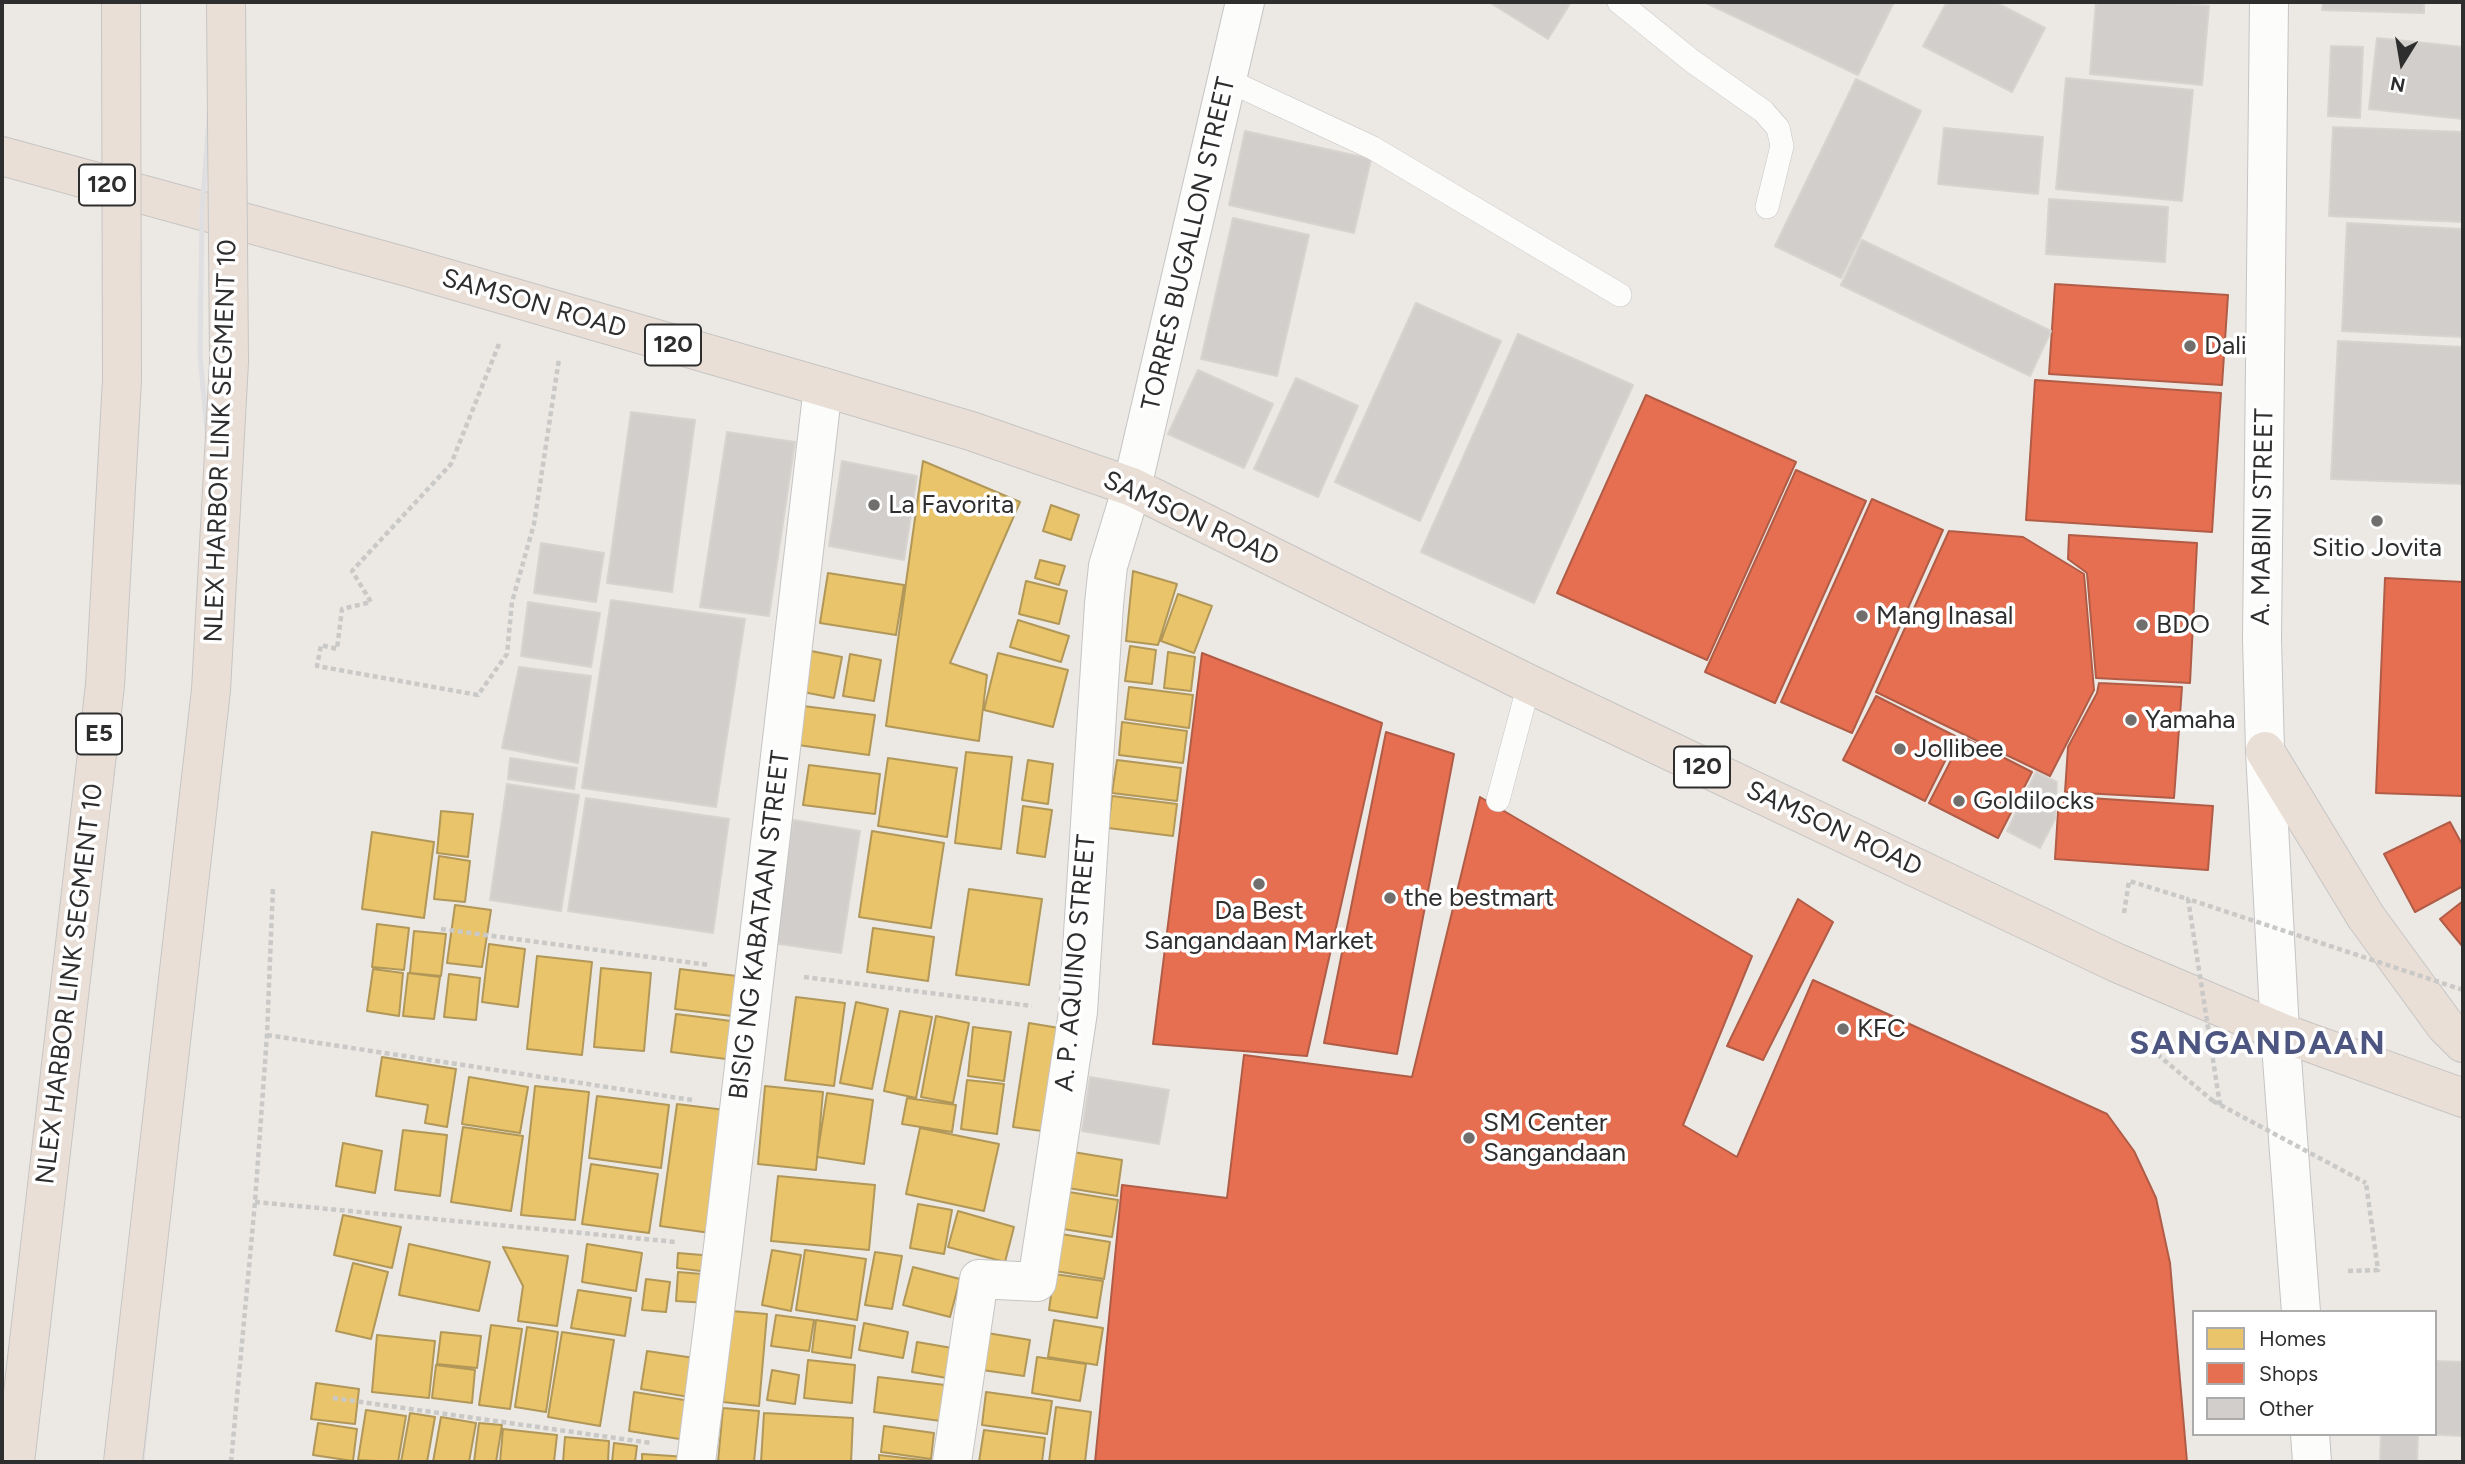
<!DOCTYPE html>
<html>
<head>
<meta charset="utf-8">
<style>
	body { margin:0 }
	#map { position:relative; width:2465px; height:1464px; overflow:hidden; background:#ece8e4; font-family:Figtree,sans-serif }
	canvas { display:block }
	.frame { position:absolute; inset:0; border:4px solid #2e2e2e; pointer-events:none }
	.legend { position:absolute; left:2192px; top:1310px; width:245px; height:126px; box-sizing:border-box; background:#fff; border:2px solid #ababab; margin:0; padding:9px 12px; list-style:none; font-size:21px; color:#2e2e2e }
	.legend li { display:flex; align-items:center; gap:14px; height:35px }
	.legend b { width:35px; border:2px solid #ababab }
	.north { position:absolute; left:2367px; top:28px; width:70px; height:70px; -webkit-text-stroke:5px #fff; paint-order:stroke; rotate:191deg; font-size:19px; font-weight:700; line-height:28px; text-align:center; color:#2e2e2e }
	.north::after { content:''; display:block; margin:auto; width:24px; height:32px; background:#2e2e2e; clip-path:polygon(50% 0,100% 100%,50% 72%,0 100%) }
</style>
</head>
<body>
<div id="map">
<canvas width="2465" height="1464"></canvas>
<div class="frame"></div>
<ul class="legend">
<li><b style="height:19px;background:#e9c46a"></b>Homes</li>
<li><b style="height:19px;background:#e76f51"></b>Shops</li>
<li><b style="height:19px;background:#d1cecb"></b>Other</li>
</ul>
<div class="north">N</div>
</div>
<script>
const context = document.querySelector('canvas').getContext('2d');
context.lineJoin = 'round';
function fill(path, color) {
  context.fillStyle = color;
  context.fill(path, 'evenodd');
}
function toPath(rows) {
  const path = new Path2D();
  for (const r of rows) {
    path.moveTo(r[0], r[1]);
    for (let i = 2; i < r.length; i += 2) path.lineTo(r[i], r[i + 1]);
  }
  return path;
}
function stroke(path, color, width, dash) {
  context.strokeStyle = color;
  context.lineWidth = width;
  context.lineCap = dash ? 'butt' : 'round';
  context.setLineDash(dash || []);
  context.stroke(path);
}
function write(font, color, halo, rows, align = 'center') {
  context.font = font + ' Figtree,sans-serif';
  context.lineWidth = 7;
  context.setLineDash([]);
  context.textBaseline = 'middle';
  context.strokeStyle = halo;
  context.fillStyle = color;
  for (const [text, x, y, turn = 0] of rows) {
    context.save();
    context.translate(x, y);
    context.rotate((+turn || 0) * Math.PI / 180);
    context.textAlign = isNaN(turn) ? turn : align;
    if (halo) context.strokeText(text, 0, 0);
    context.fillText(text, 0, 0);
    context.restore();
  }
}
const homes = toPath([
	[923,461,1020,502,950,663,987,675,979,741,886,726,923,461],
	[1051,505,1079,515,1071,540,1043,531,1051,505],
	[1040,560,1065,566,1059,585,1035,578,1040,560],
	[1133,571,1177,584,1158,645,1126,641,1133,571],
	[828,573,904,585,896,635,820,623,828,573],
	[1026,581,1067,591,1059,624,1019,614,1026,581],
	[1178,594,1212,606,1194,653,1161,641,1178,594],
	[1018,620,1069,636,1061,662,1010,647,1018,620],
	[1130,646,1156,650,1152,684,1125,681,1130,646],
	[811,651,842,657,834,698,803,692,811,651],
	[1168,652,1195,657,1191,691,1164,688,1168,652],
	[998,653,1068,670,1053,727,984,710,998,653],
	[850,654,881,660,874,701,843,696,850,654],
	[1129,687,1193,695,1189,728,1125,719,1129,687],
	[803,706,875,715,869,755,798,745,803,706],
	[1122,722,1187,731,1183,763,1119,755,1122,722],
	[966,752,1012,757,1001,849,955,843,966,752],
	[888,758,957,768,947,837,878,826,888,758],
	[1028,760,1053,764,1048,804,1022,800,1028,760],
	[1117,760,1181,768,1177,801,1112,793,1117,760],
	[809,765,880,774,875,814,803,805,809,765],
	[1112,796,1177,804,1173,836,1108,828,1112,796],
	[1023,806,1052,810,1045,857,1017,853,1023,806],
	[441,811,473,814,468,857,437,853,441,811],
	[872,831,944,843,931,928,859,917,872,831],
	[372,832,434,842,424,918,362,909,372,832],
	[439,856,470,861,465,902,434,899,439,856],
	[969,889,1042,899,1029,985,956,975,969,889],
	[455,905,491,910,482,967,447,963,455,905],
	[377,924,409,928,404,970,372,967,377,924],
	[873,928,934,937,928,981,867,972,873,928],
	[414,931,446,934,441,976,410,973,414,931],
	[489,944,525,949,518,1007,482,1002,489,944],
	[537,956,592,962,582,1055,527,1049,537,956],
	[601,968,651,973,644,1051,594,1047,601,968],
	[373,969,403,973,399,1016,367,1011,373,969],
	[680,969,745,977,740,1017,675,1009,680,969],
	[408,973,440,977,434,1019,403,1016,408,973],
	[449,974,480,978,476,1020,444,1017,449,974],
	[796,997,845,1003,834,1086,785,1080,796,997],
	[856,1002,888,1009,872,1089,840,1083,856,1002],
	[900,1011,932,1017,916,1098,884,1091,900,1011],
	[676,1014,739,1022,734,1060,671,1052,676,1014],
	[936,1016,969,1023,953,1103,921,1097,936,1016],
	[1029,1023,1065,1029,1049,1132,1013,1127,1029,1023],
	[973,1027,1011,1032,1004,1081,968,1076,973,1027],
	[382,1057,456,1069,447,1127,425,1123,428,1105,376,1096,382,1057],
	[469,1077,528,1087,520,1133,462,1124,469,1077],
	[967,1080,1004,1084,997,1134,961,1129,967,1080],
	[535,1086,589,1092,575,1220,521,1215,535,1086],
	[765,1086,823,1092,816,1170,758,1164,765,1086],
	[827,1093,873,1100,864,1164,817,1157,827,1093],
	[597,1096,669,1105,661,1168,589,1158,597,1096],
	[907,1098,956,1105,952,1132,902,1124,907,1098],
	[677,1104,749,1113,732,1236,660,1226,677,1104],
	[463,1127,523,1136,511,1211,451,1202,463,1127],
	[920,1128,999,1144,984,1211,906,1194,920,1128],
	[403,1130,447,1135,440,1196,395,1190,403,1130],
	[343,1143,382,1151,375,1193,336,1186,343,1143],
	[1073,1152,1122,1160,1117,1196,1068,1188,1073,1152],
	[591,1164,658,1174,649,1233,582,1224,591,1164],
	[778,1176,875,1185,869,1250,771,1241,778,1176],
	[1069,1192,1118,1200,1112,1237,1063,1229,1069,1192],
	[918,1204,952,1210,944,1254,910,1248,918,1204],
	[958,1211,1014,1227,1005,1262,948,1247,958,1211],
	[343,1215,401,1227,392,1268,334,1255,343,1215],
	[1061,1234,1110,1242,1104,1279,1055,1271,1061,1234],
	[409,1244,490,1262,479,1311,399,1295,409,1244],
	[587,1244,642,1253,636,1291,582,1282,587,1244],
	[503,1247,568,1256,557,1326,518,1321,523,1286,503,1247],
	[772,1250,801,1255,791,1311,762,1305,772,1250],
	[805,1250,866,1259,857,1320,796,1310,805,1250],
	[875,1252,902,1256,892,1309,865,1305,875,1252],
	[678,1253,726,1257,724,1274,677,1268,678,1253],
	[353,1263,388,1272,371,1339,336,1331,353,1263],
	[913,1267,960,1279,950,1317,903,1305,913,1267],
	[678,1272,726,1276,724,1304,676,1301,678,1272],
	[1054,1274,1103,1281,1097,1318,1049,1310,1054,1274],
	[646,1279,670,1282,666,1312,642,1310,646,1279],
	[578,1290,631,1298,625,1336,571,1328,578,1290],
	[731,1311,767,1314,759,1406,723,1402,731,1311],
	[776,1315,814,1320,809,1351,771,1346,776,1315],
	[816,1320,855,1326,851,1358,812,1352,816,1320],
	[1054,1320,1103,1328,1097,1365,1048,1357,1054,1320],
	[864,1323,908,1332,903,1358,859,1350,864,1323],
	[491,1325,522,1329,510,1409,479,1405,491,1325],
	[527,1327,558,1332,546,1412,515,1407,527,1327],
	[441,1332,481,1336,477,1368,437,1364,441,1332],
	[562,1332,614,1340,600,1426,548,1417,562,1332],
	[981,1332,1030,1340,1024,1376,975,1369,981,1332],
	[377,1335,435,1341,429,1398,372,1392,377,1335],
	[917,1342,952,1348,947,1378,912,1372,917,1342],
	[647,1351,701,1359,695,1398,641,1389,647,1351],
	[1037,1357,1086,1364,1080,1401,1032,1393,1037,1357],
	[808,1360,855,1365,852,1403,804,1398,808,1360],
	[436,1365,475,1370,472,1403,432,1398,436,1365],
	[772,1370,799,1375,795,1404,767,1400,772,1370],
	[878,1377,945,1385,941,1421,874,1412,878,1377],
	[316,1383,359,1389,355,1424,311,1419,316,1383],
	[634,1392,697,1402,692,1441,629,1431,634,1392],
	[986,1392,1052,1401,1047,1434,982,1425,986,1392],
	[1056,1407,1091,1412,1085,1462,1049,1462,1056,1407],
	[723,1408,759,1411,754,1462,718,1462,723,1408],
	[366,1410,406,1416,398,1462,358,1460,366,1410],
	[410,1413,435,1417,427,1462,401,1462,410,1413],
	[764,1413,853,1418,851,1462,761,1462,764,1413],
	[441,1417,476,1423,469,1462,433,1462,441,1417],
	[318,1423,357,1429,353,1461,313,1455,318,1423],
	[479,1423,502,1425,496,1462,474,1462,479,1423],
	[884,1426,934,1433,931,1459,881,1452,884,1426],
	[503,1429,557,1435,554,1462,500,1462,503,1429],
	[984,1430,1045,1438,1042,1462,979,1462,984,1430],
	[565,1437,609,1441,608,1462,563,1462,565,1437],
	[614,1443,637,1446,635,1462,612,1462,614,1443],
	[642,1454,687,1457,686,1462,642,1462,642,1454],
	[879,1455,930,1461,930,1462,879,1462,879,1455]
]);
const shops = toPath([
	[2055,284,2228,295,2222,385,2049,374,2055,284],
	[2035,380,2221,393,2212,532,2026,520,2035,380],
	[1646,395,1796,462,1707,660,1557,593,1646,395],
	[1796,470,1866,501,1775,703,1705,672,1796,470],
	[1872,499,1943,530,1852,733,1781,702,1872,499],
	[1949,531,2023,537,2084,574,2094,690,2050,776,1876,692,1949,531],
	[2069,535,2197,543,2190,683,2096,678,2087,573,2068,559,2069,535],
	[2385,578,2463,582,2463,796,2376,793,2385,578],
	[1202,653,1382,723,1307,1056,1153,1044,1202,653],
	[2099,683,2182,687,2174,798,2065,792,2068,747,2097,693,2099,683],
	[1876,696,1957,737,1925,801,1843,760,1876,696],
	[1386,732,1454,754,1397,1054,1324,1043,1386,732],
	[1963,737,2032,772,1998,838,1929,803,1963,737],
	[2059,796,2213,806,2208,870,2055,859,2059,796],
	[1480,797,1752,956,1683,1125,1737,1157,1813,980,2107,1114,2134,1151,2156,1198,2170,1263,2187,1462,1095,1462,1122,1185,1227,1198,1244,1055,1412,1077,1480,797],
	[2450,822,2463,846,2463,886,2415,912,2384,854,2450,822],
	[1798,899,1833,922,1763,1060,1727,1046,1798,899],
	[2463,901,2463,947,2440,919,2463,901]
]);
const building = toPath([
	[1489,2,1571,2,1548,39,1489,2],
	[1704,2,1894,2,1858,75,1704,2],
	[1947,2,1995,2,2045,28,2012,92,1923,46,1947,2],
	[2096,2,2159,2,2209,6,2202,85,2090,74,2096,2],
	[2323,2,2424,2,2424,13,2322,10,2323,2],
	[2377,38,2463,47,2463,119,2369,109,2377,38],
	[2331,46,2363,47,2360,118,2328,116,2331,46],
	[2066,78,2193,90,2182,201,2056,189,2066,78],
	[1856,79,1921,111,1841,278,1775,246,1856,79],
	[2333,127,2463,132,2463,222,2329,216,2333,127],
	[1944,128,2043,137,2038,194,1938,184,1944,128],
	[1245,131,1371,159,1354,233,1229,205,1245,131],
	[2049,199,2168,207,2165,262,2046,254,2049,199],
	[1233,218,1309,235,1277,376,1201,359,1233,218],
	[2347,223,2463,229,2463,337,2342,331,2347,223],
	[1862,240,2051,331,2030,376,1841,285,1862,240],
	[1416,303,1501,341,1420,521,1335,482,1416,303],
	[1518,334,1633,385,1534,603,1421,552,1518,334],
	[2338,341,2463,347,2463,484,2331,479,2338,341],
	[1198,370,1273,404,1244,468,1168,434,1198,370],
	[1296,378,1358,406,1318,497,1254,469,1296,378],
	[631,412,695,420,672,592,607,583,631,412],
	[727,432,795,442,769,616,700,607,727,432],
	[842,461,917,476,904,560,829,546,842,461],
	[541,543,604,553,596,602,534,593,541,543],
	[611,600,745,619,716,807,582,788,611,600],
	[528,602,600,613,591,667,521,656,528,602],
	[519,667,591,676,578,763,502,748,519,667],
	[510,758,577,768,574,789,508,779,510,758],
	[2036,772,2057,782,2055,819,2040,848,2007,831,2036,772],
	[507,784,579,795,561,911,490,900,507,784],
	[586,798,729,819,713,933,568,911,586,798],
	[793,820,860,831,841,953,773,943,793,820],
	[1090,1077,1169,1090,1159,1144,1082,1131,1090,1077],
	[2435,1361,2463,1362,2463,1436,2420,1434,2435,1434,2435,1361],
	[2381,1434,2418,1434,2417,1462,2380,1462,2381,1434]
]);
const path = toPath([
	[499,344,451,464,352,571,371,602,342,609,337,649,321,645,317,666,478,695,507,654,512,602,534,524,559,359],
	[2124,913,2129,881,2188,899],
	[441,929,709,965],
	[804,977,1032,1006],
	[2139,1027,2145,1044,2213,1101],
	[267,1035,692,1100],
	[255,1202,676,1242],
	[2348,1271,2378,1270,2366,1183],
	[333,1398,651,1443],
	[231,1462,255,1202,267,1035,273,886]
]);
const lane = toPath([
	[1619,2,1692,61,1763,111,1778,128,1782,146,1767,207],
	[1227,80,1373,148,1620,295],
	[1498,800,1529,684]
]);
const street = toPath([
	[696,1462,723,1247,823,387],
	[952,1462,979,1279,1037,1282,1078,1012,1104,604,1108,566,1132,487]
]);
const secondary = toPath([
	[2269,2,2262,639,2265,751,2280,1032,2301,1312],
	[1132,487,1245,2],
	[2310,1434,2312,1462]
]);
const highway = toPath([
	[2,156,411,268,823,387,971,431,1132,487,1529,684,2117,963,2280,1032,2463,1098],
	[2265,751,2366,917,2445,1025,2463,1043]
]);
const rail = toPath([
	[142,1462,218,699,219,612,216,526,200,355,202,211,218,2]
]);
const pathBridge = toPath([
	[2213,1101,2366,1183],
	[2220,1105,2188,899,2463,990]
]);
const highwayBridge = toPath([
	[15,1462,105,685,122,380,121,2],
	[123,1462,211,690,229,362,226,2]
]);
const markers = [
	[2190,346,7,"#706f6e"],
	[874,505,7,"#706f6e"],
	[2377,521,7,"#706f6e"],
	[1862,616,7,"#706f6e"],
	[2142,625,7,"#706f6e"],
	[2131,720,7,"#706f6e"],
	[1900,749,7,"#706f6e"],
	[1959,801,7,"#706f6e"],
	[1259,884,7,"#706f6e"],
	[1390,898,7,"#706f6e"],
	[1843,1029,7,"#706f6e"],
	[1469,1138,7,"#706f6e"]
];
const shields = [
	[107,185,56],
	[673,345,56],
	[99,734,46],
	[1702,767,56]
];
const shieldNames = [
	["120",107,185],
	["120",673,345],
	["E5",99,734],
	["120",1702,767]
];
const streetNames = [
	["TORRES BUGALLON STREET",1189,244,-77],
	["SAMSON ROAD",534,304,16],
	["NLEX HARBOR LINK SEGMENT 10",221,441,-88],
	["A. MABINI STREET",2263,517,-89],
	["SAMSON ROAD",1191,519,25],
	["SAMSON ROAD",1834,829,25],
	["BISIG NG KABATAAN STREET",760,925,-83],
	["A. P. AQUINO STREET",1076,963,-85],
	["NLEX HARBOR LINK SEGMENT 10",70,984,-83]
];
const poiNames = [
	["Dali",2204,346],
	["La Favorita",888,505],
	["Sitio Jovita",2377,548,"center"],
	["Mang Inasal",1876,616],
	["BDO",2156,625],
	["Yamaha",2145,720],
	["Jollibee",1914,749],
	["Goldilocks",1973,801],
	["the bestmart",1404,898],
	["Da Best",1259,911,"center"],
	["Sangandaan Market",1259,941,"center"],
	["KFC",1857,1029],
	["SM Center",1483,1123],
	["Sangandaan",1483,1153]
];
const districtNames = [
	["SANGANDAAN",2258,1044]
];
fill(homes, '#e9c46a');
stroke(homes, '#b19758', 2);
fill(shops, '#e76f51');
stroke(shops, '#b05c46', 2);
fill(building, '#d1cecb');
stroke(building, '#d7d4d0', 2);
stroke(lane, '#c5c4c5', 24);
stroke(street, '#c5c4c5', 40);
stroke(secondary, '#c5c4c5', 40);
stroke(highway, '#c6c5c4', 40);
stroke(path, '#c9c9c8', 4.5, [5, 3.5]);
stroke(lane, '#fcfcfb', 23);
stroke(street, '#fcfcfb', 38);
stroke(secondary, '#fcfcfb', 38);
stroke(highway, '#eadfd6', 38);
stroke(rail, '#dfdfe1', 5);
stroke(highwayBridge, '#c6c5c4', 40, []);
stroke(pathBridge, '#c9c9c8', 4.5, [5, 3.5]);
stroke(highwayBridge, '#eadfd6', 38);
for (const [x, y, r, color] of markers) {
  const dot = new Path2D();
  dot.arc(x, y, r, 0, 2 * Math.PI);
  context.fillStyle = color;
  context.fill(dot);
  stroke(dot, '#fff', 2.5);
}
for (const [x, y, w] of shields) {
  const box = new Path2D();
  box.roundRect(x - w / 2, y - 20.5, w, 41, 5);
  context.fillStyle = '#fff';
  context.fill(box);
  stroke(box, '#2e2e2e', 2);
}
write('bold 24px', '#2e2e2e', null, shieldNames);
write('26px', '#2e2e2e', '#fff', streetNames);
write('26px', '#2e2e2e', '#fff', poiNames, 'left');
context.letterSpacing = '2px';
write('bold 33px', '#4d5680', '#fff', districtNames);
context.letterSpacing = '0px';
</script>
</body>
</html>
